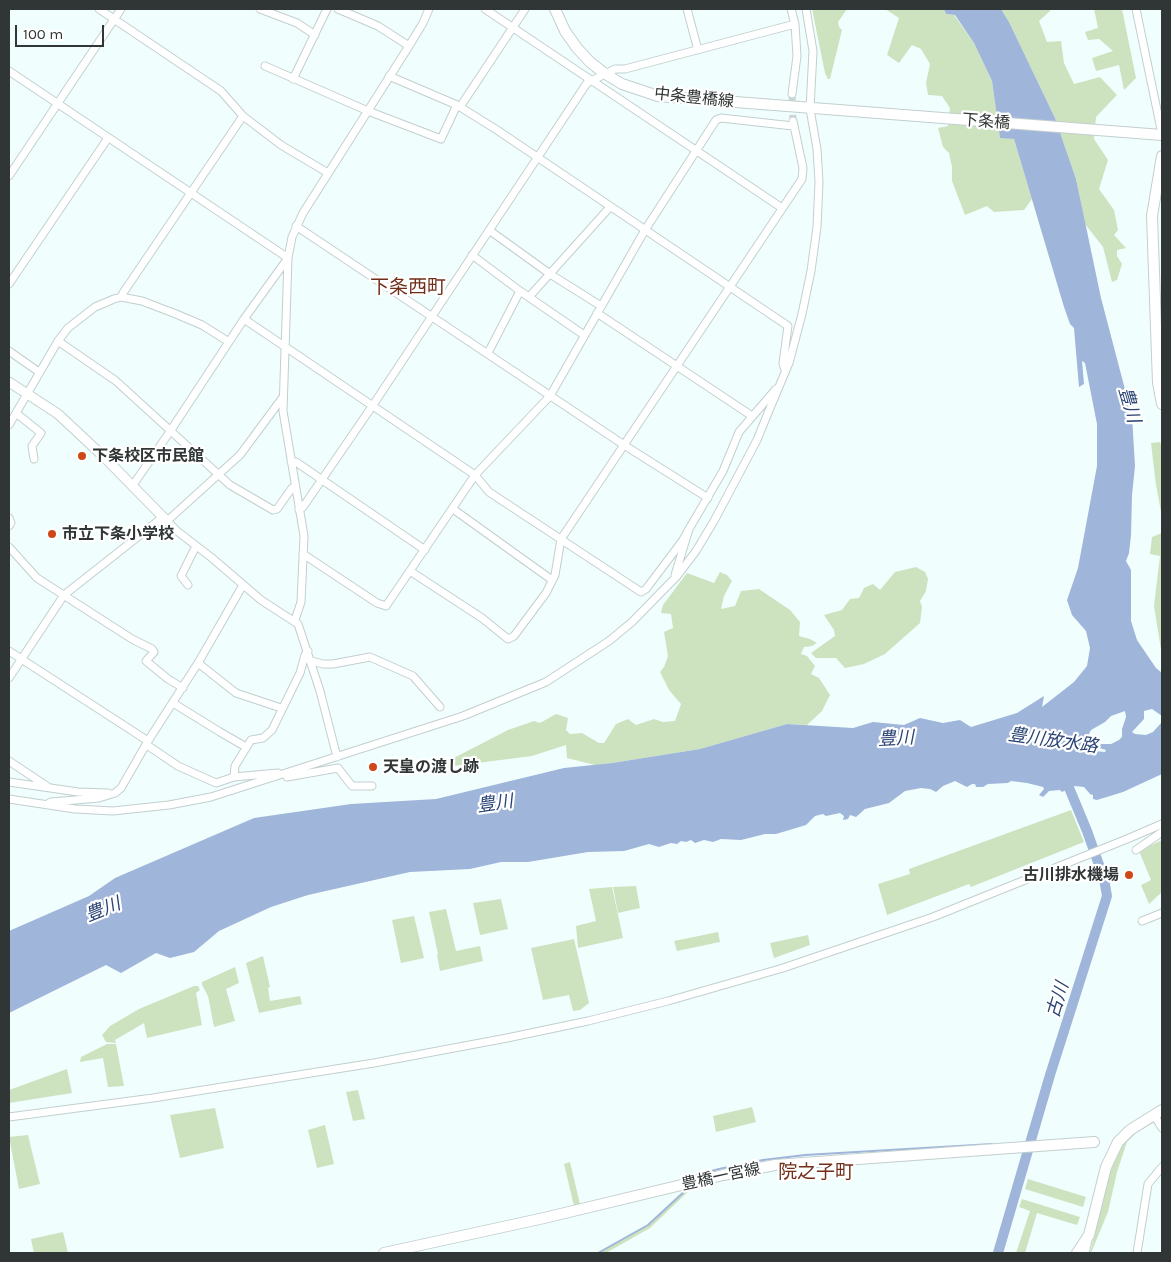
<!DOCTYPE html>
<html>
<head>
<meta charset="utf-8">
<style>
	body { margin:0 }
	#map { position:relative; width:1171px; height:1262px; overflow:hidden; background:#f1fefe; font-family:Karla,sans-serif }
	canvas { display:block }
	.frame { position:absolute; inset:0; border:10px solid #303535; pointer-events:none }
	.scale { position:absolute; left:15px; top:25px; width:89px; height:22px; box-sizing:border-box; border:2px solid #303535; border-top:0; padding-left:6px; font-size:15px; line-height:18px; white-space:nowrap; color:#303535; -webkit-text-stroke:4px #fff; paint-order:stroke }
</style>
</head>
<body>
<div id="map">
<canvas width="1171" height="1262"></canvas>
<div class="frame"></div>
<div class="scale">100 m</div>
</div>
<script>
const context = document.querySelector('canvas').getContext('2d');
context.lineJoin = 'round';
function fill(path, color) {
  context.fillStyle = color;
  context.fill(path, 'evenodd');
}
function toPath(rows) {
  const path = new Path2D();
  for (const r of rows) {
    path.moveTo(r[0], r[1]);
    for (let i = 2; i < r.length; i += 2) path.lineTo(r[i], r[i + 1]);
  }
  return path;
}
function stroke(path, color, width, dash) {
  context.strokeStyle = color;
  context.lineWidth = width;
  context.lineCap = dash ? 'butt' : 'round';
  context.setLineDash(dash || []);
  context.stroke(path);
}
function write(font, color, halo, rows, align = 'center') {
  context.font = font + ' Karla,"Noto Sans JP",sans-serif';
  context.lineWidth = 4.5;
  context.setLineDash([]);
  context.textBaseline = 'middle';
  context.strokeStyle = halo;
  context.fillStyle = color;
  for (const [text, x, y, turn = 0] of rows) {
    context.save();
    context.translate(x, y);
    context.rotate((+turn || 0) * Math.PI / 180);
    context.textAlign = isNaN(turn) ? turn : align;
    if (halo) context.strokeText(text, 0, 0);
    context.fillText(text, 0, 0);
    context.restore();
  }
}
const green = toPath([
	[812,9,847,9,838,22,839,27,842,30,830,79,828,79,825,73],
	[885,9,944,9,946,14,954,15,974,43,992,81,1000,137,1014,139,1032,199,1024,210,994,212,987,206,965,215,952,181,952,167,949,153,943,147,938,128,948,126,950,108,942,96,928,95,926,83,930,64,921,49,912,45,899,63,887,55,899,18],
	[1001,9,1050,9,1050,11,1039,21,1047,42,1061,41,1064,63,1074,84,1100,77,1117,95,1096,117,1094,139,1108,160,1099,189,1114,210,1118,230,1114,235,1126,248,1117,250,1117,256,1122,264,1117,280,1112,282,1103,247,1085,224,1076,179,1055,118,1009,22],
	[1094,9,1122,9,1136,78,1124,90,1119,65,1096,71,1092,58,1113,51,1099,39,1088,40,1085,32,1098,28],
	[1160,442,1162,448,1162,517,1156,485,1151,443],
	[1162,533,1162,656,1154,606,1160,556,1150,554,1152,537],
	[916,567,925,572,928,579,926,591,920,601,922,607,920,623,885,654,864,664,845,668,836,658,816,658,811,653,835,636,834,630,824,615,842,610,850,599,859,598,864,588,873,584,880,590,895,572],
	[720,572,727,575,732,581,724,596,721,609,735,606,741,591,759,589,790,610,800,622,799,636,810,639,817,643,812,646,804,647,801,654,807,656,815,666,811,674,819,678,830,695,822,711,807,725,787,724,700,749,612,763,595,765,567,758,566,745,532,756,446,767,440,765,508,730,534,721,540,723,556,714,568,718,566,730,570,734,582,733,599,743,604,743,616,724,628,719,636,725,654,719,663,722,675,721,681,704,669,690,660,672,664,667,668,656,664,632,673,628,671,614,661,613,663,605,687,573,714,583],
	[1071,810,1084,842,971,887,969,884,887,915,878,884,910,874,909,869],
	[1162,840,1162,892,1149,904,1141,885,1151,880,1139,851],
	[636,886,640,908,618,913,613,887],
	[612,887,623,938,578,948,576,926,596,921,589,889],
	[501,899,508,929,480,935,473,903],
	[446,909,456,951,480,946,483,961,440,971,437,955,438,954,429,912],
	[414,916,424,958,401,963,392,920],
	[718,932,720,942,677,951,674,941],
	[808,935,810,945,774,958,770,943],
	[574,939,589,1003,580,1010,573,1011,569,995,543,1000,531,948],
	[263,956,270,987,268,988,270,1001,300,996,302,1004,259,1013,246,963],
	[235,967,239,983,226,989,235,1021,214,1027,208,996,202,985,202,982],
	[194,986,198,986,200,990,196,993,202,1025,147,1038,144,1023,115,1040,116,1043,106,1042,102,1035,110,1026,139,1009],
	[107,1044,116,1044,124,1086,108,1087,103,1058,80,1062,81,1057],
	[67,1069,72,1093,9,1103,9,1090],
	[358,1090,365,1119,353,1121,346,1092],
	[752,1107,756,1122,716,1132,713,1116],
	[215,1108,224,1148,180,1158,170,1115],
	[1154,1120,1155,1122,1136,1133,1127,1142,1117,1172,1108,1212,1091,1253,1090,1253,1106,1184,1122,1141],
	[325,1125,334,1164,317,1168,308,1130],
	[28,1135,40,1184,19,1189,9,1137],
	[570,1162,580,1204,574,1206,564,1164],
	[1028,1179,1086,1197,1083,1207,1025,1189],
	[695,1185,650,1228,606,1253,599,1253,648,1225,687,1189,687,1187],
	[1022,1199,1080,1217,1077,1225,1037,1213,1025,1253,1016,1253,1030,1211,1019,1207],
	[63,1232,68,1253,34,1253,31,1239]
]);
const water = toPath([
	[944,9,1001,9,1009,22,1055,118,1076,179,1101,298,1132,416,1135,466,1132,495,1131,535,1129,553,1126,561,1131,570,1131,621,1137,640,1156,668,1162,673,1162,716,1152,709,1144,711,1144,719,1132,732,1135,734,1146,735,1153,732,1162,722,1162,774,1123,792,1097,800,1093,799,1093,795,1090,794,1084,787,1074,786,1062,792,1060,790,1049,791,1043,797,1039,795,1044,789,1043,787,1027,783,1011,781,1008,783,988,784,983,787,976,787,975,784,972,784,967,787,955,781,943,786,936,792,930,789,921,788,905,791,889,803,865,809,856,817,850,815,848,819,843,820,844,816,840,813,826,816,823,814,815,816,806,825,776,834,765,834,741,840,721,839,713,842,704,840,695,843,691,840,686,842,681,841,677,844,671,843,659,847,649,844,624,851,588,852,528,862,501,862,470,869,410,872,308,895,271,907,219,931,194,952,170,958,156,953,121,973,106,965,9,1013,9,931,89,896,115,878,254,818,351,804,436,799,564,768,612,763,700,749,787,724,853,728,873,722,904,725,920,718,943,723,960,720,971,727,1017,713,1044,696,1042,707,1074,682,1087,666,1090,648,1086,631,1072,615,1067,600,1078,568,1097,466,1097,424,1085,363,1082,361,1084,384,1079,387,1074,328,1070,324,1064,307,1014,139,1000,138,992,81,974,43,955,15,946,14],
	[1125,711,1126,717,1122,729,1122,737,1119,740,1111,744,1101,744,1099,748,1106,750,1105,752,1084,750,1084,744,1091,730,1105,722,1111,716]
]);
const stream = toPath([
	[686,1180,686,1178,719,1169,763,1160,805,1155,992,1144],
	[598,1253,648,1225,687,1189,687,1187]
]);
const river = toPath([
	[998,1253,1050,1075,1107,896,1104,879,1087,831,1065,778]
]);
const minorTunnel = toPath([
	[792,94,793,121]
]);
const minor = toPath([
	[99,9,221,91,243,116,281,145,328,173],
	[260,9,297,23,315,35],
	[338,9,378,26,409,46],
	[485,9,782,208],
	[687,9,698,50],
	[1136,9,1162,134],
	[265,66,368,111,441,139,457,105],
	[9,71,288,258,283,411,304,536,301,602,295,620],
	[389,76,457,105,497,130,788,326,783,363,785,370],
	[293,79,327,9],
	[792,94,797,56,795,24],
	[460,107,525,9],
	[9,176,121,9],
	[296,226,624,445,708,498],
	[489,230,550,274,601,306],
	[472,255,520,291,584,335],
	[9,284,108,138],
	[121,297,123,293,243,116],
	[529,297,610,207],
	[597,313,752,416],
	[244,319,475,475,489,492,641,592,646,589,683,540,689,529],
	[58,341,116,381,230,485,273,510,277,509,292,488,295,487],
	[9,351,39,372],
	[488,353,520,291],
	[283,397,240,455,167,521,177,531,212,558,261,600,298,624,320,691,337,757],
	[16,413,41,433,32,446,34,459],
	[9,425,58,341,68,328,95,307,114,299,121,297,142,301,176,314,202,325,229,342],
	[291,462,296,462,425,550],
	[133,485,171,430,244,319,288,258,292,237,303,213,409,46,423,23,429,9],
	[453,509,552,580],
	[299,510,303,507,373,405,587,83,615,69,625,69,795,24,791,9],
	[9,518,11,523,9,526],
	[9,547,37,578,132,639,152,649,154,652,146,661,168,679,183,688],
	[303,554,377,603,386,606,475,475,550,396,645,230,716,120,721,118,793,126],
	[410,571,482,618,508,639,514,636,546,593,555,575,561,539,802,179,803,168,793,121],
	[675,575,689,529,723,471,739,432,776,389],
	[188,585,181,576,196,546],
	[9,651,148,741,121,788,115,793,99,798,51,802,49,803],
	[311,661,323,664,333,664,370,657,413,676,440,707],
	[198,663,236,693,281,708],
	[9,678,64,595,163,517],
	[173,703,220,732,246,747],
	[148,741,198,663,243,585],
	[147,745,178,766,216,783,234,777,278,773],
	[9,761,48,787],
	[234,777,235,766,251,740,263,738,272,730,300,673,305,655,308,651],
	[287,777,338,768,352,786,372,786],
	[9,782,78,792,108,793],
	[9,799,75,809,113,811,169,805,211,797,463,716,546,682,609,641,632,622,677,576,696,551,714,521,757,440,768,413,789,363,802,314,811,271,817,227,819,182,817,149,810,109,813,51,806,9],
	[1136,850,1162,832],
	[1142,921,1162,913],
	[1154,1115,1162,1128],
	[9,1117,153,1098,374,1063,507,1038,588,1021,668,1001,783,968,933,917,1127,839,1162,824],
	[1085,1253,1088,1240],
	[1137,1253,1148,1184,1162,1167]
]);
const tertiary = toPath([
	[9,382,58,414,104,457,167,521]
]);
const secondary = toPath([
	[555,9,565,31,577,48,590,62,604,73,622,84,658,96,1162,135],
	[1162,156,1152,216,1158,383,1162,404],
	[384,1253,544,1218,723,1175,775,1165,1094,1142],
	[1077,1253,1089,1235,1106,1167,1118,1142,1130,1130,1162,1110]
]);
const markers = [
	[82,456,5,"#cf4718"],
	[52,534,5,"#cf4718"],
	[373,767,5,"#cf4718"],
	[1129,875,5,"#cf4718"]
];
const streetNames = [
	["中条豊橋線",694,98,6],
	["下条橋",986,122,4],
	["豊橋一宮線",721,1177,-12]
];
const poiNames = [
	["下条校区市民館",92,456],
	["市立下条小学校",62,534],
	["天皇の渡し跡",383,767],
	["古川排水機場",1119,875,"right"]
];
const waterNames = [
	["豊川",1129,405,74],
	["豊川",896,739,-3],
	["豊川放水路",1053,741,8],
	["豊川",495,804,-8],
	["豊川",103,910,-22],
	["古川",1058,1000,-73]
];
const quarterNames = [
	["下条西町",408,288],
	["院之子町",816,1173]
];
fill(green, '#cde3bf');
fill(water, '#9fb5da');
stroke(stream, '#9fb5da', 2);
stroke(river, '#9fb5da', 10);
stroke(minorTunnel, '#cad6d6', 7, [7, 3.5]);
stroke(minor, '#c3cfcf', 9);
stroke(tertiary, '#c3cfcf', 11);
stroke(secondary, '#c3cfcf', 12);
stroke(minor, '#fff', 7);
stroke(tertiary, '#fff', 9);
stroke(secondary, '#fff', 10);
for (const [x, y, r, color] of markers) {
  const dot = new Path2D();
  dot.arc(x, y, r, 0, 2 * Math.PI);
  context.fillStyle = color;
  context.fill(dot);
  stroke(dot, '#fff', 2);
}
write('16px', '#303535', '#fff', streetNames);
write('bold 16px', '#303535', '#fff', poiNames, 'left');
write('italic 18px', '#294374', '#fff', waterNames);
write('19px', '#712f1a', '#fff', quarterNames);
</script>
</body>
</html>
